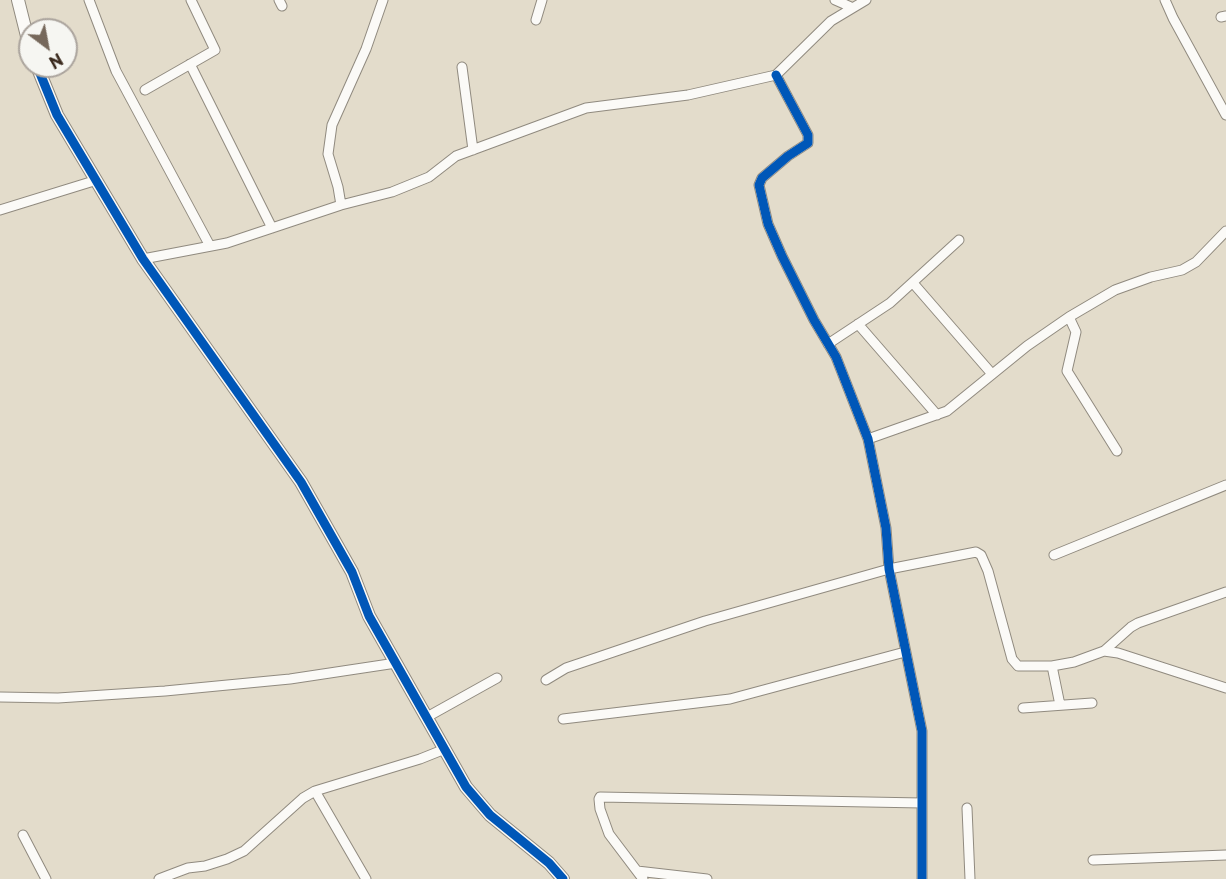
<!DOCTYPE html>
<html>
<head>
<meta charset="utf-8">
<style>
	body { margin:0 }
	#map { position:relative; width:1226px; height:879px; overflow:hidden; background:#e3dccb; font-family:"Playpen Sans",sans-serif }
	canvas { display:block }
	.north { position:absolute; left:18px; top:18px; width:60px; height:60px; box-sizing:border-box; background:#f6f6f2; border:2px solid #aba49d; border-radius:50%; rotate:148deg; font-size:16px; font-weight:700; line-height:24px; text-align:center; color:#3b2a1e }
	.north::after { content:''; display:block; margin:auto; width:21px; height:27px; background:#76685b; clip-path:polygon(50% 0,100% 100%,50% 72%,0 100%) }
</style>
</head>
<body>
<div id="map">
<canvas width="1226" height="879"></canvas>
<div class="north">N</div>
</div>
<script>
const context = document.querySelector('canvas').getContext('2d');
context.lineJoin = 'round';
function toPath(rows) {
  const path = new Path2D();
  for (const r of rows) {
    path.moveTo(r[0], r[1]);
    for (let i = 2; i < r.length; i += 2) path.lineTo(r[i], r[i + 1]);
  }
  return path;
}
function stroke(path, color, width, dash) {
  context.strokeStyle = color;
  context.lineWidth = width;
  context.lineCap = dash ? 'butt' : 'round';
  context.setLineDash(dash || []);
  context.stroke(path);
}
const street = toPath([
	[89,0,116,71,210,246],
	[279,0,282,6],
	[835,0,851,7],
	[1165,0,1173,18,1226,115],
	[1221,17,1226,16],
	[536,20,542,0],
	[190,64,272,228],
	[462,67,473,150],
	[776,75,808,135,808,143,788,156,762,178,759,185,768,224,782,256,814,320,836,357,868,439,886,528,889,569,922,731,922,879],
	[145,90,215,50,191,0],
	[341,205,338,187,328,154,332,125,366,49,383,0],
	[0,210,97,180],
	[143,259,227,243,341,205,392,192,429,177,456,156,586,108,688,95,776,75,831,21,866,0],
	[913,283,992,374],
	[1069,317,1076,332,1067,371,1117,451],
	[858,324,937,415],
	[828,344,890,303,959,240],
	[868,439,947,411,1027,346,1069,317,1115,290,1151,277,1182,270,1196,262,1226,231],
	[1054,555,1226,485],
	[1104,651,1131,627,1138,623,1226,592],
	[1052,666,1060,705],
	[546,680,566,668,705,621,889,569,976,552,981,555,988,571,1012,659,1018,666,1052,666,1074,662,1104,651,1118,653,1226,688],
	[0,697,58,698,165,691,290,679,396,663],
	[1023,708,1092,703],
	[427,717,497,678],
	[563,719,730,699,905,652],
	[315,791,366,879],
	[967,808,970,879],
	[23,835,46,879],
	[1093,860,1226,855],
	[637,871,707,879],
	[159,879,188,868,205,866,227,859,244,851,303,798,315,791,420,759,445,749],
	[643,879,609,834,600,809,599,799,600,797,922,803]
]);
const secondary = toPath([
	[18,0,30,48],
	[37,66,57,115,143,259,301,482,352,572,369,616,466,787,490,815,549,863,563,879]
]);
const cycleway = toPath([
	[37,66,57,115,143,259,301,482,352,572,369,616,466,787,490,815,549,863,563,879],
	[776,75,808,135,808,143,788,156,762,178,759,185,768,224,782,256,814,320,836,357,868,439,886,528,889,569,922,731,922,879]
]);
stroke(street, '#908a7f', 11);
stroke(secondary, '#908a7f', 14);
stroke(street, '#fbfaf7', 9);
stroke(secondary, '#fbfaf7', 12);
stroke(cycleway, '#0057b8', 9);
</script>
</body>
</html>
